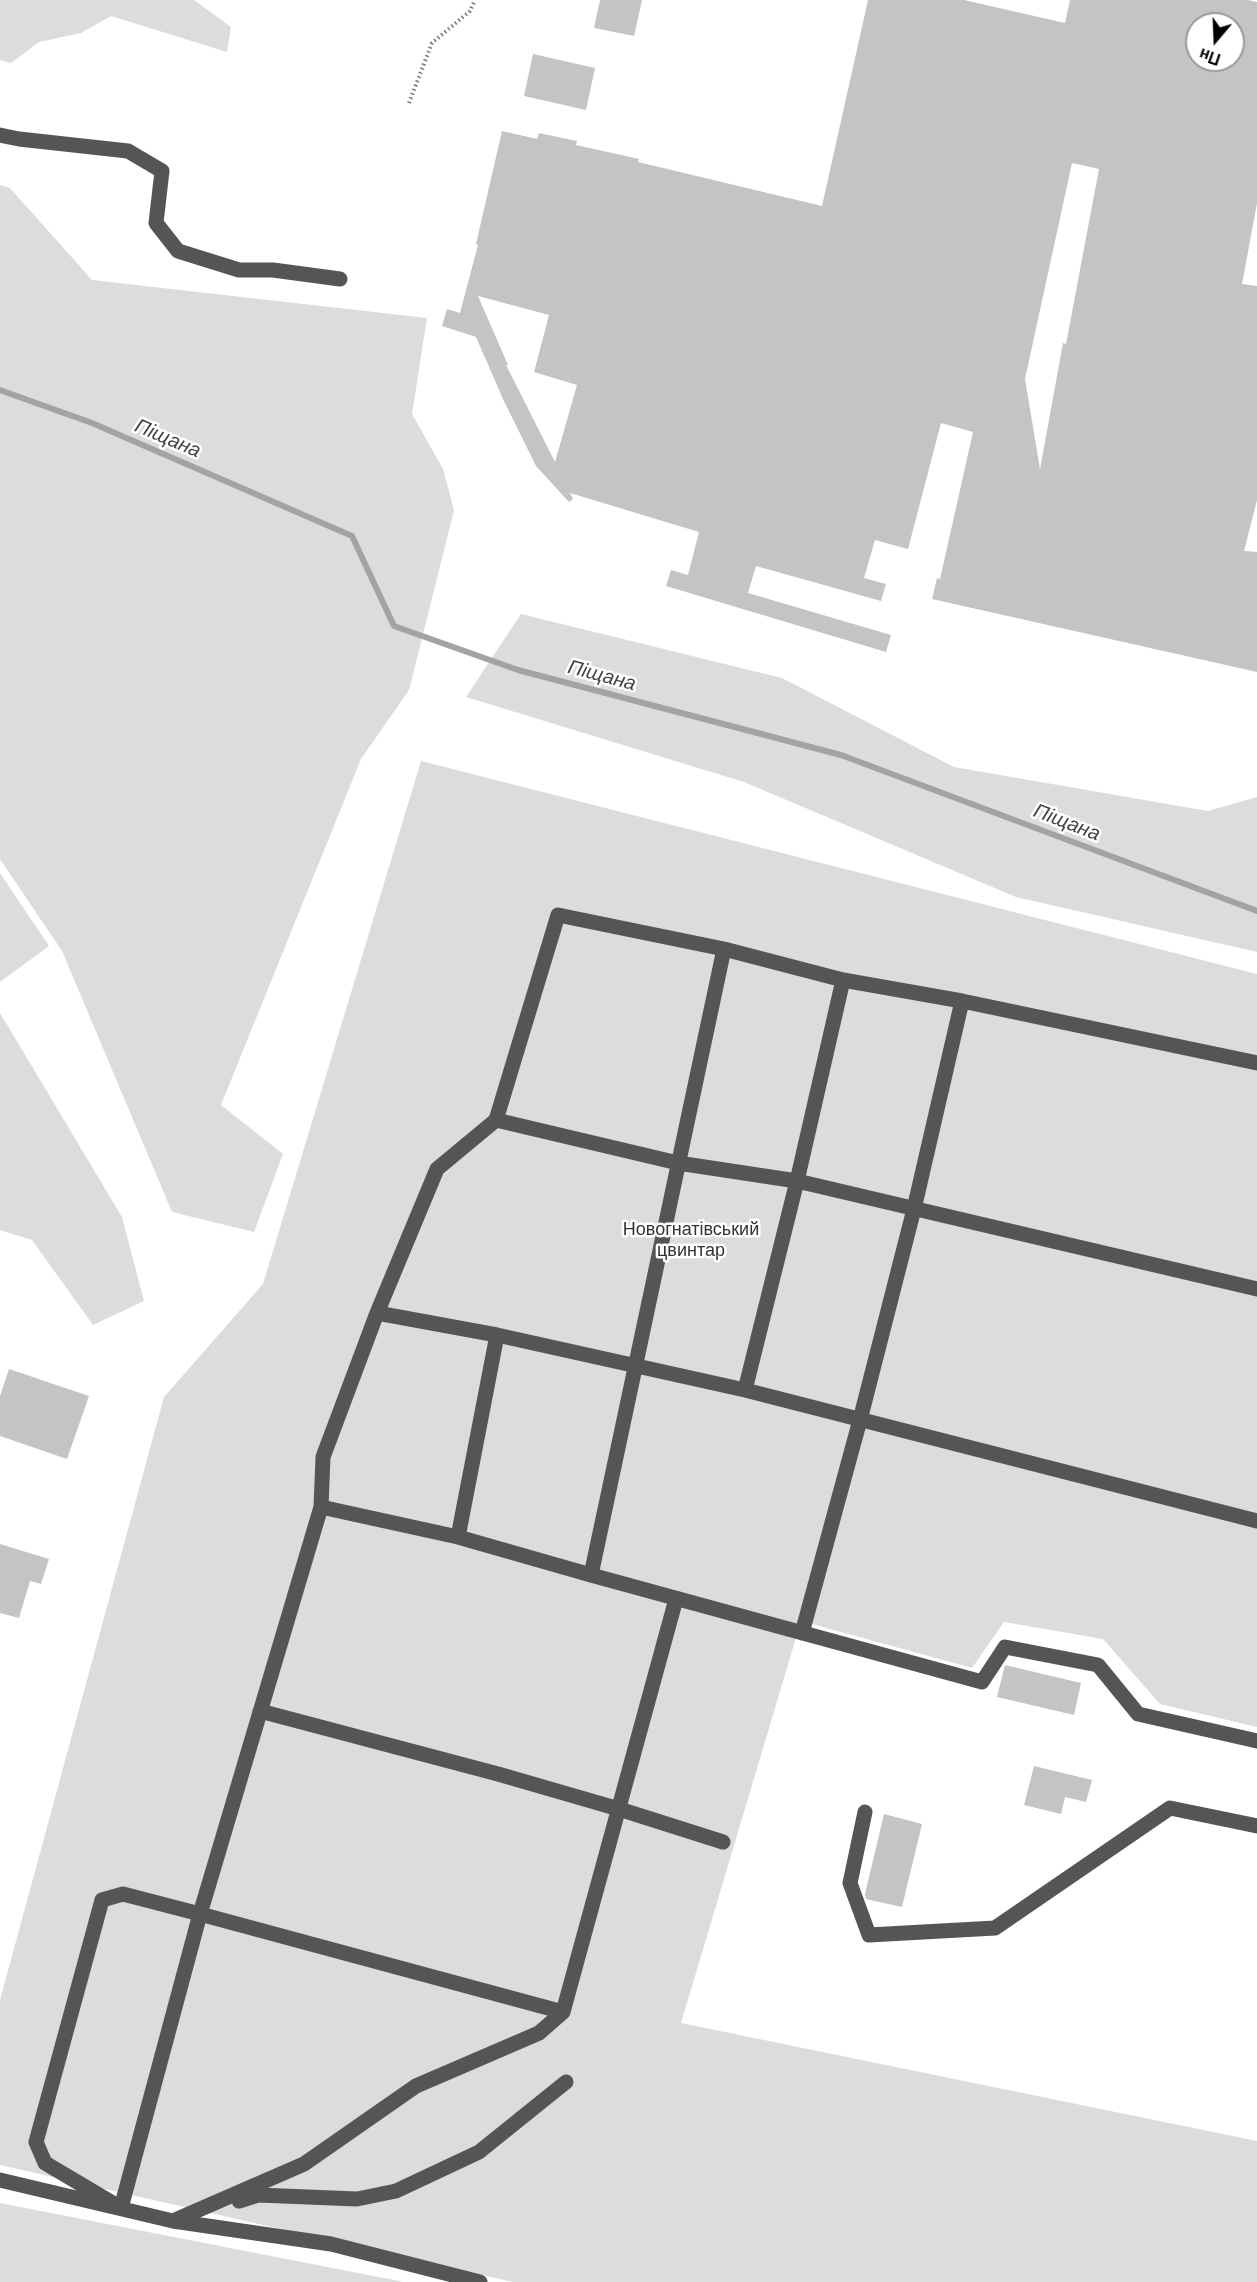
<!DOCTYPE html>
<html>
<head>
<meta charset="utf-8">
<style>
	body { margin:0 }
	#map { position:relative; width:1257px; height:2282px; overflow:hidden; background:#fff; font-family:Barlow,sans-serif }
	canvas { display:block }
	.north { position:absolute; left:1185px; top:12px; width:60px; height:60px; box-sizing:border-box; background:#fff; border:2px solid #999; border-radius:50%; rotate:199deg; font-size:16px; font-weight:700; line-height:24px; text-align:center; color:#000 }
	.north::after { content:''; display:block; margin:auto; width:21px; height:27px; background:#000; clip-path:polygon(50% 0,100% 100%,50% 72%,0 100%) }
</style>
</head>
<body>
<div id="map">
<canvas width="1257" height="2282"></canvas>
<div class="north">Пн</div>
</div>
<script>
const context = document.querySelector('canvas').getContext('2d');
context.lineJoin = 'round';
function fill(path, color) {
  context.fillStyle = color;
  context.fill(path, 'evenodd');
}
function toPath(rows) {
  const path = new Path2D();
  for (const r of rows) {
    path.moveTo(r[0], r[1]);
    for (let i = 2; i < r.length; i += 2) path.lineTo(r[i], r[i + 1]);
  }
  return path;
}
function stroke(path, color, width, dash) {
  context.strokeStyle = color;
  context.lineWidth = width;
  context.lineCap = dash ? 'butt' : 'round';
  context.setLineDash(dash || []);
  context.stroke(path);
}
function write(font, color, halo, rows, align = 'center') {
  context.font = font + ' Barlow,sans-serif';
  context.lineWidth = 5;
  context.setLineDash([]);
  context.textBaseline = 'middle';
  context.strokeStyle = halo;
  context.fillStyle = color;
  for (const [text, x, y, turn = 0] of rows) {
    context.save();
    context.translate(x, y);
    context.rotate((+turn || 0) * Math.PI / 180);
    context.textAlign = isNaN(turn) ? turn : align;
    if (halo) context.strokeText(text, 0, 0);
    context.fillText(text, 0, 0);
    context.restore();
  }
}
const green = toPath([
	[0,0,194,0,231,27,227,52,111,16,81,33,39,42,11,63,0,60],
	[0,185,10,188,92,280,427,318,412,414,443,469,454,510,409,690,361,759,221,1105,283,1154,254,1232,172,1212,62,951,0,859],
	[521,614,782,678,954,767,1208,811,1257,797,1257,952,1016,897,744,782,466,697],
	[421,761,1257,974,1257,1727,1160,1704,1103,1639,1004,1622,972,1668,801,1621,681,2023,1257,2141,1257,2282,513,2282,0,2165,0,2000,164,1397,263,1284],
	[0,873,49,946,0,982],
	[0,1013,122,1217,144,1301,93,1325,32,1240,0,1230],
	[0,2203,404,2282,0,2282]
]);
const stream = toPath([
	[0,390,92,423,352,536,394,626,518,670,841,755,1257,911]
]);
const building = toPath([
	[600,0,642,0,634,36,594,28],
	[868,0,964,0,1065,23,1070,0,1248,0,1257,2,1257,203,1242,284,1257,286,1257,500,1244,551,1257,552,1257,672,932,599,937,578,940,579,973,432,941,423,908,549,875,540,864,578,886,584,881,601,756,566,748,593,891,635,886,652,666,586,671,570,688,575,699,532,570,493,573,499,569,502,536,466,503,399,476,337,442,326,447,309,460,313,478,245,476,244,502,131,537,139,539,133,577,141,576,145,639,159,638,162,822,206],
	[1197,24,1233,24,1233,60,1197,60],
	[1072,163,1099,169,1066,344,1063,343,1040,469,1025,379],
	[478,296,549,315,534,372,577,385,555,462,506,365,508,365],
	[533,54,595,68,586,110,524,96],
	[9,1369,89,1396,67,1459,0,1436,0,1396],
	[0,1544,49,1559,41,1584,30,1581,19,1618,0,1613],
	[1005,1665,1081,1683,1074,1715,997,1697],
	[1034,1766,1092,1780,1086,1802,1065,1797,1061,1814,1024,1805],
	[884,1814,922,1824,902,1907,866,1899,865,1894]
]);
const path = toPath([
	[409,103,432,43,470,11,475,0]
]);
const minor = toPath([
	[0,135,19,139,128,151,162,171,156,223,178,251,239,270,273,270,340,279],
	[496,1120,678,1163,797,1181,1257,1289],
	[377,1313,437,1169,496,1120,558,915,724,949,843,980,962,1001,1257,1063],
	[745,1390,797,1181,843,980],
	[321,1507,323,1457,377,1313,497,1335,745,1390,1257,1521],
	[458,1537,497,1335],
	[591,1575,724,949],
	[802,1633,860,1420,914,1209,962,1001],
	[260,1711,498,1774,619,1809,723,1842],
	[865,1812,850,1883,869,1935,995,1928,1170,1808,1257,1826],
	[563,2012,200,1914,121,2208,45,2163,36,2142,102,1900,123,1894,200,1914,321,1507,458,1537,591,1575,982,1682,1005,1647,1098,1665,1138,1714,1257,1741],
	[0,2180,173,2221,331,2244,480,2282],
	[239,2201,258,2195,357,2199,396,2191,479,2152,566,2082],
	[173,2221,304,2164,416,2086,539,2033,563,2012,676,1599]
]);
const parkNames = [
	["Новогнатівський",691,1229],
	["цвинтар",691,1250]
];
const waterNames = [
	["Піщана",168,438,23],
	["Піщана",602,675,15],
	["Піщана",1067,822,21]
];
fill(green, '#dcdcdc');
stroke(stream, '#a3a3a3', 6);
fill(building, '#c4c4c4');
stroke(path, '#777', 4, [1.5, 3]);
stroke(minor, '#555', 15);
write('18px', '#333', '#fff', parkNames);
write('italic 20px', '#444', '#fff', waterNames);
</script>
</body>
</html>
